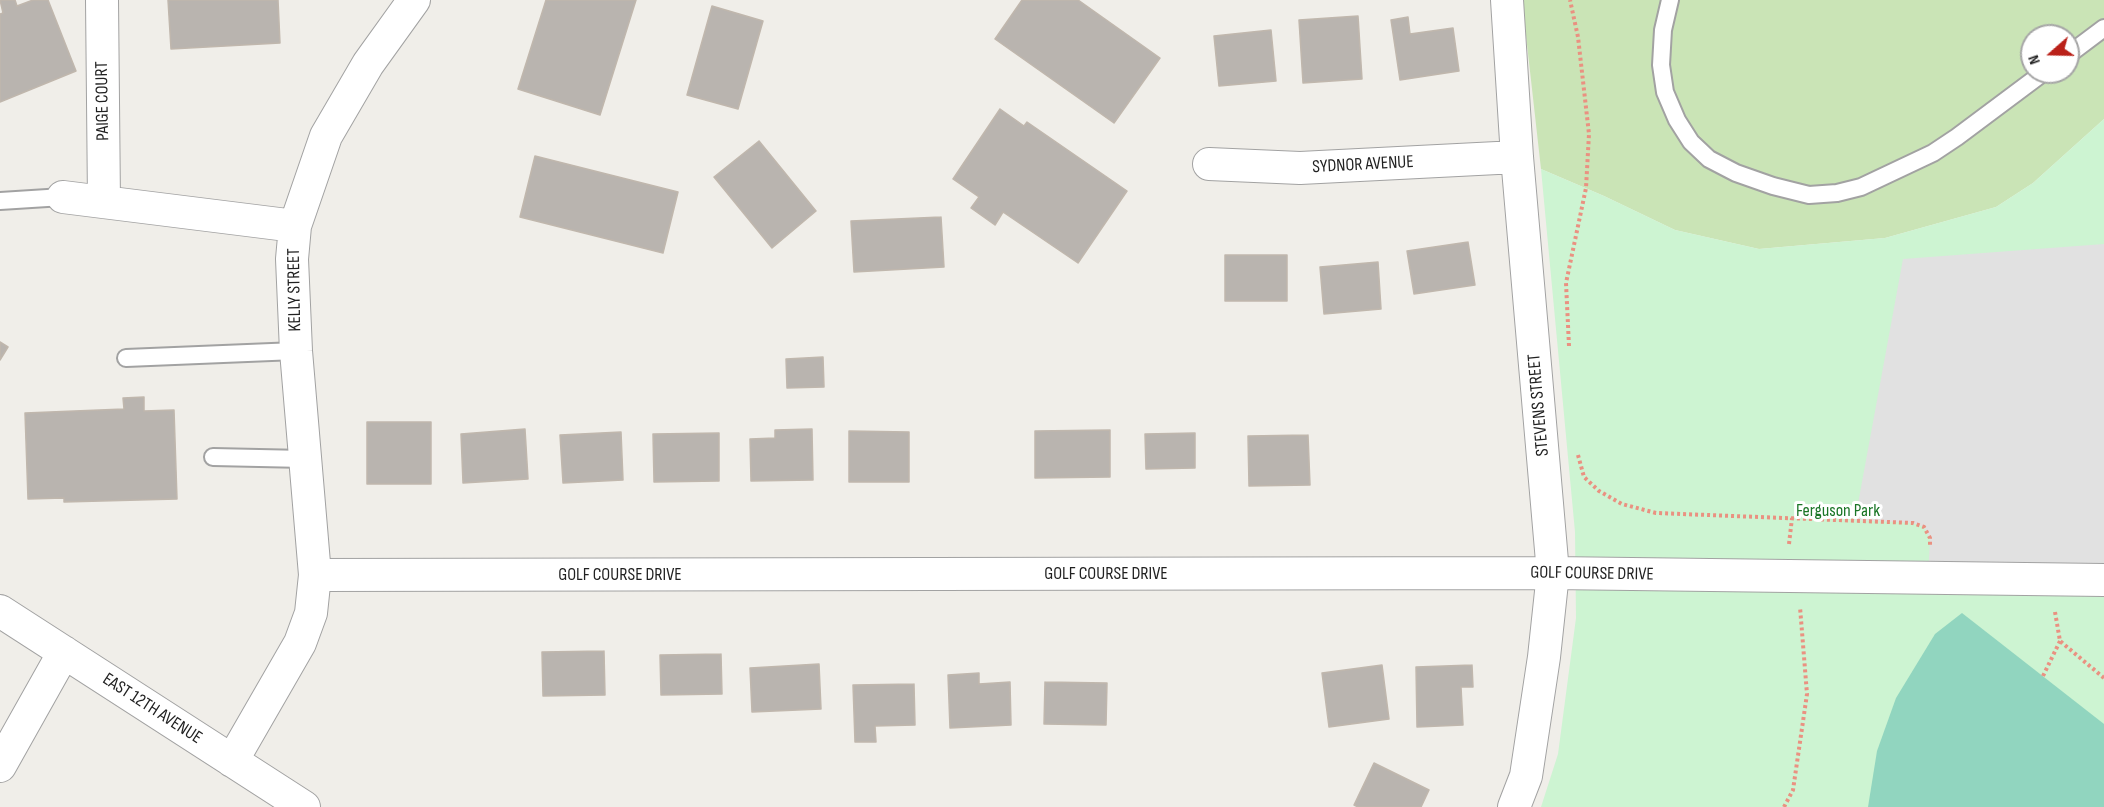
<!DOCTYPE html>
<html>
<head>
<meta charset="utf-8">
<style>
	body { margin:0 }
	#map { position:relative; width:2104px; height:807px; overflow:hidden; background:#f0eee9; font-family:"Sofia Sans Condensed",sans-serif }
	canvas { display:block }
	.north { position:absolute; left:2020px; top:24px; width:60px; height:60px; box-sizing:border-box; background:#fff; border:2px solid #a6a6a6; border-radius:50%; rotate:250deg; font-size:16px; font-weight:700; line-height:24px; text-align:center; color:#212121 }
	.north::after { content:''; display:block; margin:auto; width:21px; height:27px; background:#ba2119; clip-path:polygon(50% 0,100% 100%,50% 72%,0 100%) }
</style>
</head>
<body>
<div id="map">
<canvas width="2104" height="807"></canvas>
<div class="north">N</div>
</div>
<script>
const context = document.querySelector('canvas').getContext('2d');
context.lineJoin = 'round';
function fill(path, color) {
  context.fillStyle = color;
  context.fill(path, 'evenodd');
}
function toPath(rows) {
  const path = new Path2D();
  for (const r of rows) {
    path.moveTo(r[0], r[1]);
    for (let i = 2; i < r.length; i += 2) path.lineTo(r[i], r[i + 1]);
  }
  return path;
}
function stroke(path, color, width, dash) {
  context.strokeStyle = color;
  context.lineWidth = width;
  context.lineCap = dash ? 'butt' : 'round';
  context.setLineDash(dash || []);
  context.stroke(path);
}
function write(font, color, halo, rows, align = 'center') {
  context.font = font + ' "Sofia Sans Condensed",sans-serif';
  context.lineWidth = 6;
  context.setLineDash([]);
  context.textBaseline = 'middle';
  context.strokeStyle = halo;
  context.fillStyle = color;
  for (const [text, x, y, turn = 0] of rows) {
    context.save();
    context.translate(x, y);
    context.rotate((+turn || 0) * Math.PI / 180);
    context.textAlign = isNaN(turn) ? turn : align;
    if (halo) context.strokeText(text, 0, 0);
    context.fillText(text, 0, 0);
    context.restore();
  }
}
const grass = toPath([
	[1522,0,2104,0,2104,119,2033,183,1996,207,1885,238,1759,249,1675,230,1604,196,1541,169],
	[2032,36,2068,36,2068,72,2032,72]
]);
const park = toPath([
	[2104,119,2104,807,1541,807,1558,754,1576,618,1575,532,1541,169,1604,196,1675,230,1759,249,1885,238,1996,207,2033,183]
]);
const pitch = toPath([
	[1962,613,2104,724,2104,807,1868,807,1877,751,1896,698,1935,634]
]);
const parking = toPath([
	[2104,244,2104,580,1928,578,1930,539,1924,527,1913,523,1855,520,1903,259]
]);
const building = toPath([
	[0,0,15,0,17,6,33,0,48,0,76,71,0,102,0,14,3,13,0,0],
	[168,0,278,0,280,43,171,49,168,0],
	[546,0,636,0,600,115,518,89,546,0],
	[1022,0,1078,0,1160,58,1114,123,995,39,1022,0],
	[712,6,763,21,738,109,687,95,712,6],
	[1358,16,1362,79,1303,83,1299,20,1358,16],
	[1408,17,1410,34,1453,28,1459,71,1400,80,1391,20,1408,17],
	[1271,30,1276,81,1219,86,1214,36,1271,30],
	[1000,109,1024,126,1027,122,1127,191,1078,263,1003,212,995,225,971,208,979,197,953,179,1000,109],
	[759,141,816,211,772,248,714,177,759,141],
	[535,156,678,192,663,253,520,217,535,156],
	[941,217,944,267,854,272,851,221,941,217],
	[1468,242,1475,285,1414,294,1407,251,1468,242],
	[1225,255,1287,255,1287,301,1225,301,1225,255],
	[1378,262,1381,309,1324,314,1320,267,1378,262],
	[0,342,8,347,0,360,0,342],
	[823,357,824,387,787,388,786,359,823,357],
	[144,397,144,411,174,410,177,499,64,502,64,498,28,499,25,413,124,409,123,398,144,397],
	[367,422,431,422,431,484,367,484,367,422],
	[525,429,528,479,463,483,461,434,525,429],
	[812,429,813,480,751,481,750,439,775,438,775,430,812,429],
	[1110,430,1110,477,1035,478,1035,431,1110,430],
	[849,431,909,432,909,482,849,482,849,431],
	[621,432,623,480,563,483,560,435,621,432],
	[719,433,719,481,654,482,653,434,719,433],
	[1195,433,1195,468,1146,469,1145,434,1195,433],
	[1308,435,1310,485,1249,486,1248,436,1308,435],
	[604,651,605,695,543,696,542,652,604,651],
	[721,654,722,694,661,695,660,655,721,654],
	[819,664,821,709,752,712,750,668,819,664],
	[1382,665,1389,719,1329,727,1322,673,1382,665],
	[1472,665,1473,687,1461,687,1463,725,1417,727,1416,667,1472,665],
	[979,673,979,684,1010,682,1011,725,950,728,948,675,979,673],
	[1045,682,1107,683,1106,725,1044,724,1045,682],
	[914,684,915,725,875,726,876,742,855,742,853,685,914,684],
	[1374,763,1429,790,1421,807,1358,807,1354,805,1374,763]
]);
const path = toPath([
	[1569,346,1566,283,1586,188,1589,134,1578,37,1570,0],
	[1578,455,1584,477,1599,491,1622,504,1656,513,1913,523,1924,527,1930,538,1930,546],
	[1789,544,1792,518],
	[2055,612,2060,641,2104,678],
	[2043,676,2060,641],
	[1784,807,1793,790,1807,694,1800,607]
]);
const lane = toPath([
	[1670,0,1663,30,1661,65,1665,92,1677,120,1691,142,1709,159,1736,173,1773,186,1809,195,1837,193,1861,187,1933,153,1957,137,2044,72],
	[2068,55,2104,28],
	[0,201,63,197],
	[126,358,296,351],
	[213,457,305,459]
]);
const street = toPath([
	[102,0,104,202],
	[1507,0,1517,157,1553,573,1544,657,1526,776,1514,807],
	[1209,164,1300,168,1517,157],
	[63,197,295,226],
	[315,575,1553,573,2104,580],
	[0,611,304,807],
	[232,761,300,643,311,613,315,575,296,351,292,259,295,226,326,136,368,64,414,0],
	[0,766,64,652]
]);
const streetNames = [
	["PAIGE COURT",103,101,-91],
	["SYDNOR AVENUE",1363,165,-3],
	["KELLY STREET",295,290,-91],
	["STEVENS STREET",1539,405,-95],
	["GOLF COURSE DRIVE",1106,574],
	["GOLF COURSE DRIVE",1592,574,1],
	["GOLF COURSE DRIVE",620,575],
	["EAST 12TH AVENUE",152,709,33]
];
const parkNames = [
	["Ferguson Park",1838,511]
];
fill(grass, '#cae4b6');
fill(park, '#cdf4d2');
fill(pitch, '#91d5bf');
fill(parking, '#e1e1e1');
fill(building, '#b9b4af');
stroke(building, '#c0b7ad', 1.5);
stroke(lane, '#a2a2a2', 20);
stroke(street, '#a2a2a2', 34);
stroke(path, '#ea9181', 4, [3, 3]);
stroke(lane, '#fff', 16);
stroke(street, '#fff', 32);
write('18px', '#212121', '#fff', streetNames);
write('18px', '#1a7526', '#fff', parkNames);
</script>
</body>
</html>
